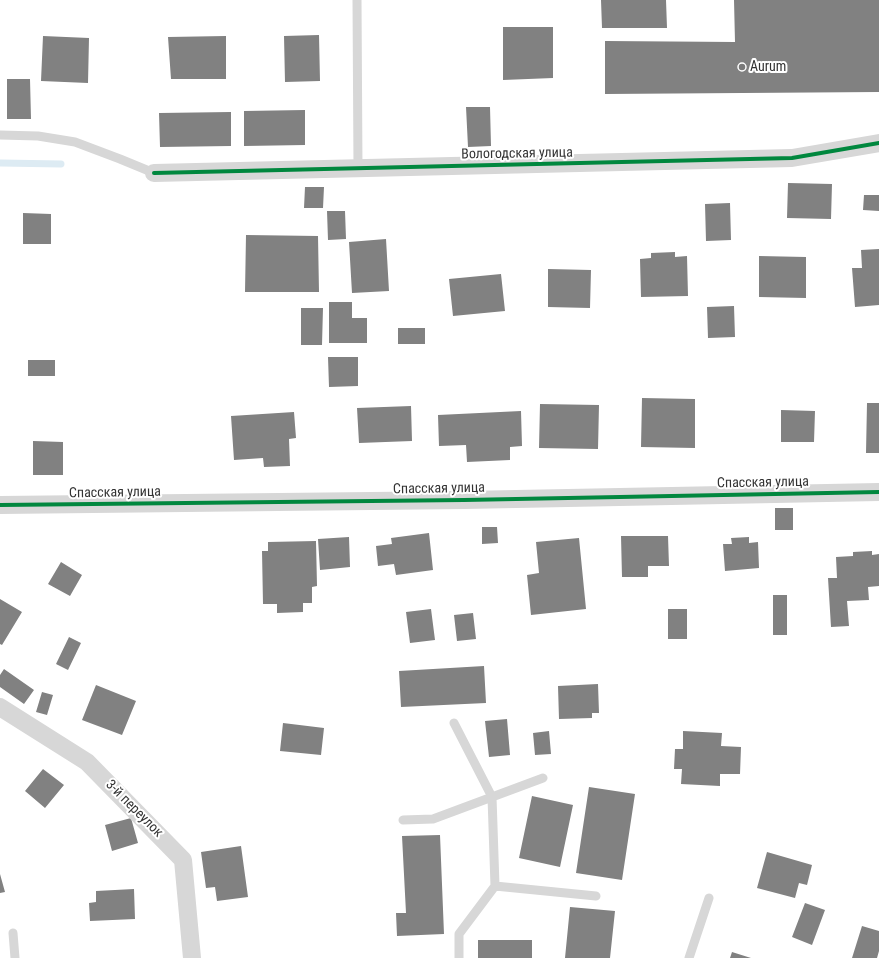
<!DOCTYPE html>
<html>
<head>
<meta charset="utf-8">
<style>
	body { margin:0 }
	canvas { display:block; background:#fff }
</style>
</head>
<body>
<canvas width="879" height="958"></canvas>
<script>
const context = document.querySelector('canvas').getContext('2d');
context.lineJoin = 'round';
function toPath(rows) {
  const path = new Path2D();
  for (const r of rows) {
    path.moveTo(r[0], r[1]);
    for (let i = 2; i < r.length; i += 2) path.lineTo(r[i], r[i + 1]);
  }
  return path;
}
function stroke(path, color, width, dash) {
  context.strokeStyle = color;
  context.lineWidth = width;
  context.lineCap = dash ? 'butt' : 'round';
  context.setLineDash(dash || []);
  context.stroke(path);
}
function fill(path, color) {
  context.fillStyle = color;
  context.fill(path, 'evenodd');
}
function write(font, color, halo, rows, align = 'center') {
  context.font = font + ' "Roboto Condensed",sans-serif';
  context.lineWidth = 4;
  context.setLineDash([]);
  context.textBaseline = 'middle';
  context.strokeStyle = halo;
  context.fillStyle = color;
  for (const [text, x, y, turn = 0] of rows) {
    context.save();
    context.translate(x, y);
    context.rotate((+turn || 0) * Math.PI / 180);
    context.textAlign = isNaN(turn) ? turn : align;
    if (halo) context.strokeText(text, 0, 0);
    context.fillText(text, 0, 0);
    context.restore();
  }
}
const stream = toPath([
	[1,163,61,164]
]);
const building = toPath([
	[601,0,666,0,667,28,602,28],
	[734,0,879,0,879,92,605,94,605,41,735,42],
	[503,27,553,27,553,78,503,80],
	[319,35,320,81,285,82,284,36],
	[43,36,89,38,88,83,41,81],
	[226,36,226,79,171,79,168,37],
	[7,79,30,79,31,119,7,119],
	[466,107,490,107,491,146,468,147],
	[305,110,305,145,244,146,244,111],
	[231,112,231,146,160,147,159,113],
	[788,183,832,184,831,219,787,218],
	[305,187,324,187,323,208,304,208],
	[864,195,879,195,879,211,863,210],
	[730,203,731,240,706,241,705,204],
	[327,211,345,211,346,239,328,240],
	[23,213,51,214,51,244,23,244],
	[246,235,318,236,319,292,245,292],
	[386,239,389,291,352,293,349,242],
	[879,249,879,305,855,307,852,268,862,268,861,250],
	[675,252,675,257,687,256,688,296,641,297,640,259,651,258,651,253],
	[759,256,806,257,806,298,759,297],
	[548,269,591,270,590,308,548,307],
	[501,274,505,311,453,316,449,279],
	[329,302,352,302,352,318,367,318,367,343,329,343],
	[734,306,735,337,708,338,707,307],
	[301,308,323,308,322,345,301,345],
	[398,328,425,328,425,344,398,344],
	[328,357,358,357,358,386,329,387],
	[28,360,55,360,55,376,28,376],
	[642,398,695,399,695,448,641,447],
	[867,403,879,403,879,453,866,453],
	[540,404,599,405,598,449,539,448],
	[411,406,412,441,359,443,357,408],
	[781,410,815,411,814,442,781,442],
	[521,411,522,446,510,447,510,460,467,462,466,445,439,446,438,415],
	[294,412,296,438,289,439,290,466,264,467,263,458,234,460,231,416],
	[33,441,63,442,63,475,33,475],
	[775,508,793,508,793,530,775,530],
	[482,527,497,527,498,543,482,544],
	[429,533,433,570,396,575,394,564,378,566,376,546,392,544,391,538],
	[621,536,668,536,669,566,648,566,648,577,622,577],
	[349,537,350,567,320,570,318,539],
	[749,537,749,543,758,542,759,568,725,571,723,544,732,544,731,538],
	[579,538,586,609,531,615,527,575,539,573,536,542],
	[316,541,317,586,312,587,312,603,303,603,303,612,277,613,277,604,263,604,262,551,268,551,268,542],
	[872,551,872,555,879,554,879,586,868,587,869,600,847,601,849,626,831,627,828,578,837,578,836,557,853,556,853,552],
	[61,562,82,575,70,596,48,584],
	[773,595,787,595,787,635,773,635],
	[0,599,22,612,2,645,0,644],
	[431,609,435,640,410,643,406,612],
	[668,609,687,609,687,639,668,639],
	[473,613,476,639,457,641,454,615],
	[69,637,81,643,68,670,56,664],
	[484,666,486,703,401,707,399,671],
	[4,669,34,690,24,704,0,687,0,675],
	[598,684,599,713,592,713,592,718,559,719,558,686],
	[96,685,136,701,122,735,82,720],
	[42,692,53,695,47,715,36,712],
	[507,719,510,755,489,757,485,721],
	[283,723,324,728,321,755,280,751],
	[549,731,551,754,535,755,533,733],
	[683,731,722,733,721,746,741,747,740,774,720,774,720,786,681,784,682,769,674,769,675,749,683,749],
	[43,769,64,785,45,808,25,791],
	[589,787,635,794,622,880,576,873],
	[532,796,573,805,560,867,519,858],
	[131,818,138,843,112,851,105,825],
	[440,835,444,934,397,936,396,913,406,913,402,836],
	[241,846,248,897,217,901,215,887,206,888,201,852],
	[767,852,812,865,807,885,799,883,795,898,757,888],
	[0,874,5,892,0,893],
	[134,889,135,919,90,921,89,903,96,902,96,891],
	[805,903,825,910,812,945,792,937],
	[570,907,615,911,610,958,565,958],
	[862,926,879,931,879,951,877,958,852,958],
	[478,940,532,940,532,958,478,958],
	[732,952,751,958,730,958]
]);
const lane = toPath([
	[357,0,358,168],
	[0,135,38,136,75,142,120,159,154,173],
	[454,723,492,797,495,886,459,934,459,958],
	[403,820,433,819,543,778],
	[495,886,596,896],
	[13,933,15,958],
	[689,958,709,898]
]);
const street = toPath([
	[154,173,792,158,879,143],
	[0,505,464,500,879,492],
	[0,707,87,762,183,860,192,958]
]);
const cycleway = toPath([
	[154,173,792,158,879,143],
	[0,505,464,500,879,492]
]);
const markers = [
	[742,67,4,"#7a7a7a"]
];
const poiNames = [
	["Aurum",750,67]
];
const streetNames = [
	["Вологодская улица",517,154,-1],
	["Спасская улица",763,483,-1],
	["Спасская улица",439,489,-1],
	["Спасская улица",115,493,-1],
	["3-й переулок",134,809,45]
];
stroke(stream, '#ddebf3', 7);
fill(building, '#818181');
stroke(lane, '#d7d7d7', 9);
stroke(street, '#d7d7d7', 18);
stroke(cycleway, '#00873e', 4);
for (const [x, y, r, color] of markers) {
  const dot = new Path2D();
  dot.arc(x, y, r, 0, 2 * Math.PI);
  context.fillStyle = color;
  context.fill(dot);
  stroke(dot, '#fff', 1.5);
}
write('14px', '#333', '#fff', poiNames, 'left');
write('14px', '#333', '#fff', streetNames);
</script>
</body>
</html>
